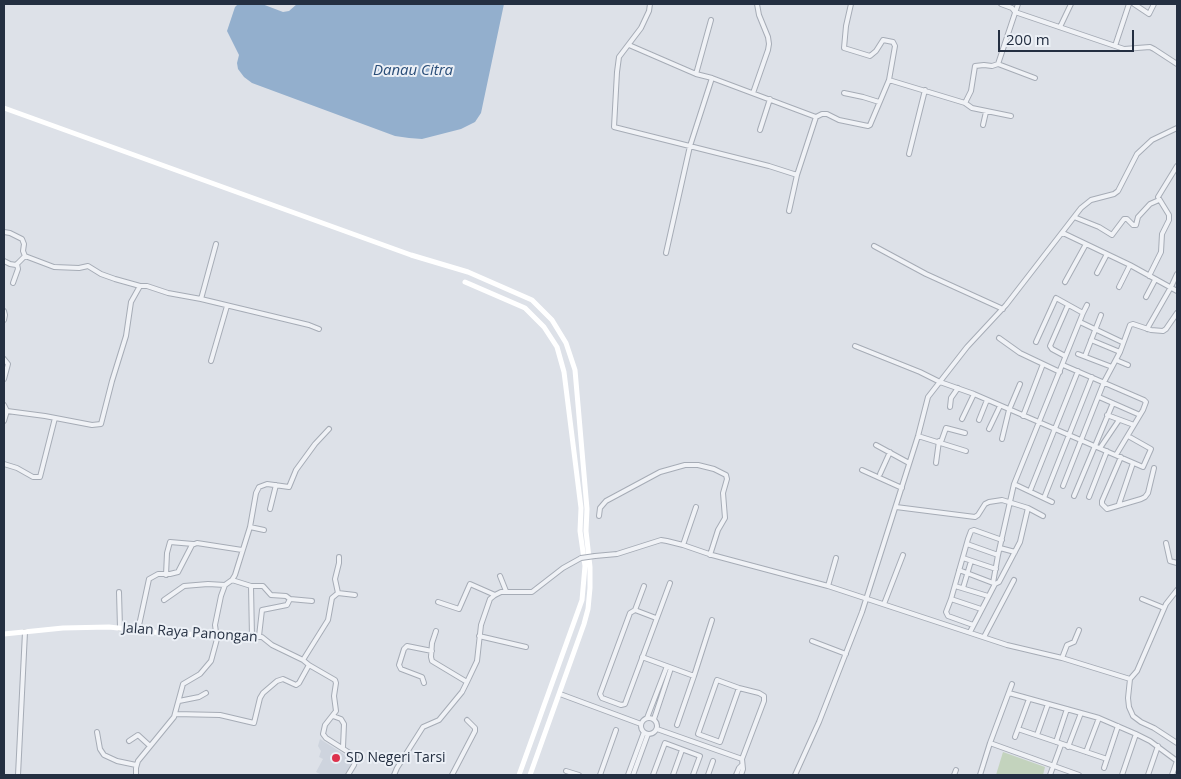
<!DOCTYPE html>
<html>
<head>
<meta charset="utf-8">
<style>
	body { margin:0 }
	#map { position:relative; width:1181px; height:779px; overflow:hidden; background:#dde1e8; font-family:"Open Sans",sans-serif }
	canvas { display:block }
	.frame { position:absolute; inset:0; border:5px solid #242f41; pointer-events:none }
	.scale { position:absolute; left:998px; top:30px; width:136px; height:22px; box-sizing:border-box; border:2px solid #242f41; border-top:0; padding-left:6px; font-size:15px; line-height:18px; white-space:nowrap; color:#242f41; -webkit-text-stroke:4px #ecf0f6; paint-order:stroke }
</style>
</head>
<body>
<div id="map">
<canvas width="1181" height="779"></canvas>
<div class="frame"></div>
<div class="scale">200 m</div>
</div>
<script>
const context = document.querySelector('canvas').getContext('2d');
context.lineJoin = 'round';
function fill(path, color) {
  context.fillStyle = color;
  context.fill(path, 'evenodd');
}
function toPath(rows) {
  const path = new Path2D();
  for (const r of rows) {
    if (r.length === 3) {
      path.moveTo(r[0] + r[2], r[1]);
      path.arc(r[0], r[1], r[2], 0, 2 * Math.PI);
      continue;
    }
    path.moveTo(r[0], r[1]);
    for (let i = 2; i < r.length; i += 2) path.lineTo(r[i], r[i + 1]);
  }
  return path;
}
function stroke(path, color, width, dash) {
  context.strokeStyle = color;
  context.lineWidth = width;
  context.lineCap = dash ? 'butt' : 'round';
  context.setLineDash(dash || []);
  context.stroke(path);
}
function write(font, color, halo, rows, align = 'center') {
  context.font = font + ' "Open Sans",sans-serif';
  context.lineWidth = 4;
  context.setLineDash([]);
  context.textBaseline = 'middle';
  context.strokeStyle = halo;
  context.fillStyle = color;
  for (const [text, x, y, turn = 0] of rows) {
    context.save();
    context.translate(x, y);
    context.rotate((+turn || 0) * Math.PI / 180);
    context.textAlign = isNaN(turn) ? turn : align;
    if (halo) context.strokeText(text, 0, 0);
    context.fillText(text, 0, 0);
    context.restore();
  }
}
const built = toPath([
	[320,739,353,760,346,775,322,775,316,772,323,759,319,757,321,751,318,746]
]);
const green = toPath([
	[1003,752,1045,767,1043,775,996,775]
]);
const water = toPath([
	[238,4,262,4,283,12,289,11,297,4,504,4,481,113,475,122,461,129,422,139,409,138,395,136,252,83,244,77,238,69,237,63,239,55,227,31,235,7]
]);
const street = toPath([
	[650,4,649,11,641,28,619,57,617,72,614,127,769,166,797,175,816,117],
	[1001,4,1012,8,1015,12,1124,49,1150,47,1154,49,1177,64],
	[1134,4,1149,14,1154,4],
	[1060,27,1071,4],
	[629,45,696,74,712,78,816,117,822,114,827,114,839,120,868,126,870,125,889,80,895,46,893,42,883,40,876,51,870,56,844,48,846,26,851,4],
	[1115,46,1129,4],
	[998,64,1035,78],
	[696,74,711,20],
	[889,80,965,103,972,108,1011,116],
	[753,93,768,50,769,44,768,37,759,15,757,4],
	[844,93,863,97,879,102],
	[965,103,971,91,975,66,984,65,992,66,998,64,1018,4],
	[983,125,986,112],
	[760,130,770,99],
	[909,154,925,90],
	[789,211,797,175],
	[1074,217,1099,227,1112,235,1124,219,1127,219,1133,225,1136,225,1138,217,1150,204,1159,200],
	[4,232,10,233,22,239,24,244,23,251,25,256,54,267,79,268,88,266,101,274,115,279,140,286,147,286,168,293,201,299,309,325,319,329],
	[1063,233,1130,265,1177,291],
	[874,246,926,274,1003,309],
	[666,253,690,146,712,78],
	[4,261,10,264,16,265,25,256],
	[1097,273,1107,254],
	[1149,276,1161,252,1162,234,1169,220,1169,215,1158,197,1177,166],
	[1065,282,1086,244],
	[13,283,18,269,17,264],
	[1119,287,1130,265],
	[1146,297,1155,280],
	[201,299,216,244],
	[4,311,5,315,4,320],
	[1083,313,1087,305],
	[1080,322,1122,342],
	[1147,329,1171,287,1177,274],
	[999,338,1020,353,1060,372],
	[1091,340,1120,352],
	[855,346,920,372,940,382,974,394,1143,467,1151,449,1128,436],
	[1078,354,1112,367],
	[1065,356,1052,349,1050,346,1068,305],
	[1085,356,1101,315],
	[4,359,8,364,4,379],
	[1116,360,1128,365],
	[211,361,227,306],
	[1063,365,1144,400,1146,402,1143,410,1116,455],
	[1099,397,1140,415],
	[4,405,7,411,4,421],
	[950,407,951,398,958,388],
	[7,411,45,416,92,425,101,424,112,381,126,336,131,302,140,286],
	[1107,415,1134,425],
	[1023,416,1043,364],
	[962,419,974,394],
	[979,420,987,400],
	[989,429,1000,406],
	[918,436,966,451],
	[1002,439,1009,410,1020,384],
	[941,442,946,428,965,433],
	[876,445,909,463],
	[1100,448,1119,420],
	[1121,457,1102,501,1102,504,1107,509,1141,499,1145,497,1148,493,1154,468],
	[936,463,939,441],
	[4,464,17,468,33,477,40,477,55,418],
	[862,470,902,488],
	[880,474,890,452],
	[1014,484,1052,502],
	[1063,486,1104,382,1120,352,1130,325,1133,324,1151,330,1163,331,1166,329,1177,313],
	[1030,491,1078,371],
	[1074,496,1113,403],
	[1089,497,1107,451],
	[1044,498,1092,377],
	[1119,504,1133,463],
	[896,507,975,517,978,515,985,504,989,502,1002,500,1028,508,1043,516],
	[270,509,276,485],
	[599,516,600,508,606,501,660,472,685,465,698,465,714,469,726,475,727,479,723,493,725,518,718,530,710,555],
	[250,527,264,530],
	[1166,543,1170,561,1177,563],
	[967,544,998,555],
	[683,545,696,507],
	[1000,548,1015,552],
	[595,556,617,554,661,540,667,541,683,545,712,555,828,586,1007,645,1062,658,1130,679,1128,698,1129,707,1133,716,1141,722,1154,728,1177,743],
	[963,558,996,569],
	[959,570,993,583],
	[166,575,167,553,170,542,193,544],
	[500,576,506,591],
	[232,580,251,586,263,586,271,595,286,596,290,599,312,601],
	[995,584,999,582,1020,542,1028,508],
	[251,586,252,637],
	[828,586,836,558],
	[955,586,988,596],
	[963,588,971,561],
	[119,592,120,628],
	[338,593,335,579,339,563,339,557],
	[951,599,946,612,948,616,973,625],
	[1142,599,1164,608],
	[164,600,184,586,208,584,225,585],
	[438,602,459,609,470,584,495,595],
	[884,604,903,555],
	[981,609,951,599,968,539,971,531,974,530,1002,540],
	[635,610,644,586],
	[656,618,635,610,630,613,600,694,602,698,621,705,625,704,670,583],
	[138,630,149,579,158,574,170,574,178,572,192,545,197,543,242,550],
	[436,631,432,643,431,657,432,661,467,682],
	[970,632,995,584,993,583,998,555,1014,484,1083,313,1056,298,1036,342],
	[217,635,239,637,262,637,272,645,303,660,309,665,335,680,336,683,334,696,336,711,325,725,323,734,326,738,356,757,354,765,348,775],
	[259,636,262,610,287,605,290,599],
	[479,636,526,647],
	[984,637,1014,580],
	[812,641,846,654],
	[642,657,694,676],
	[1062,658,1067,645,1074,642,1079,630],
	[303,660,328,620,332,598,338,593,355,595],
	[1130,679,1137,671,1166,604,1177,590],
	[424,683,422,677,401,669,399,665,404,649,407,646,432,651],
	[1009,693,1099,718,1136,734,1150,741,1177,761,1172,775],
	[560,694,641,724],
	[179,701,199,697,206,693],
	[175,714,220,715,254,723,260,698,263,693,277,681,283,679,296,685,299,683,309,665],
	[333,716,341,719,344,724,343,747],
	[649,726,8],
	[647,718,667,666],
	[654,719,671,668],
	[677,725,694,676,712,620],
	[657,729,742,759,764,701,764,696,759,693,739,688,717,680,698,734,720,742,739,688],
	[1018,729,1107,759],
	[97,732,100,749,104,755,117,761,136,765],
	[1037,735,1048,704],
	[1015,737,1029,699],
	[129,741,138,735,150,746],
	[1056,742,1067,709],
	[990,743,1079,775],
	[1068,747,1081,713],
	[1086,752,1099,718],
	[1104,768,1118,726],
	[566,771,579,775],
	[18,775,25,632],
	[136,775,136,768,138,761,174,717,183,684,200,674,211,661,217,639,215,625,221,596,225,585,232,580,235,575,250,527,256,493,259,487,267,484,289,487,296,470,315,444,329,429],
	[394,775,397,768,423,727,439,720,462,692,467,682,477,661,481,625,490,599,495,595,501,592,532,592,563,568,581,558],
	[452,775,475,731,475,728,467,720],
	[600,775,616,730],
	[628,775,644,732],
	[633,775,648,734],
	[653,775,665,743,700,756,693,775],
	[673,775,682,750],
	[708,775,713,761],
	[736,775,739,768,742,765],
	[741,775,743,769,742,759],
	[795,775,819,722,862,612,918,436,928,397,967,347,1006,305,1081,208,1091,200,1114,194,1118,191,1137,154,1152,140,1177,128],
	[954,775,956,770],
	[980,775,990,743,1012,684],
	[1050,775,1061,745],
	[1122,775,1136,734],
	[1148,775,1158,746]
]);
const secondary = toPath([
	[4,108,411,255,468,272,532,300,552,320,566,343,575,370,587,509,586,531,590,567,590,588,588,609,584,624,530,775],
	[465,282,525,308,544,327,557,347,564,372,581,508,580,531,585,566,582,600,519,775],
	[4,634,63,628,109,627,180,635,211,633,217,635]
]);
const streetBridge = toPath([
	[581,558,595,556]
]);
const markers = [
	[336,758,5,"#dd324d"]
];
const streetNames = [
	["Jalan Raya Panongan",190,633,4]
];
const poiNames = [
	["SD Negeri Tarsi",346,758]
];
const waterNames = [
	["Danau Citra",413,71]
];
fill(built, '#ced4de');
fill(green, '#c3d3bd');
fill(water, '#93afcd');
stroke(street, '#a6acb6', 6);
stroke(street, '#f0f2f6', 4);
stroke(secondary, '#fff', 5);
stroke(streetBridge, '#a6acb6', 6, []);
stroke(streetBridge, '#f0f2f6', 4);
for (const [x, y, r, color] of markers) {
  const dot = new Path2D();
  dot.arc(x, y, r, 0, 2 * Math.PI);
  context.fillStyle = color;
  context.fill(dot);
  stroke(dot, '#ecf0f6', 2);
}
write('14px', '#242f41', '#ecf0f6', streetNames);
write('14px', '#242f41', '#ecf0f6', poiNames, 'left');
write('italic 15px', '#2a4e79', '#ecf0f6', waterNames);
</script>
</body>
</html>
